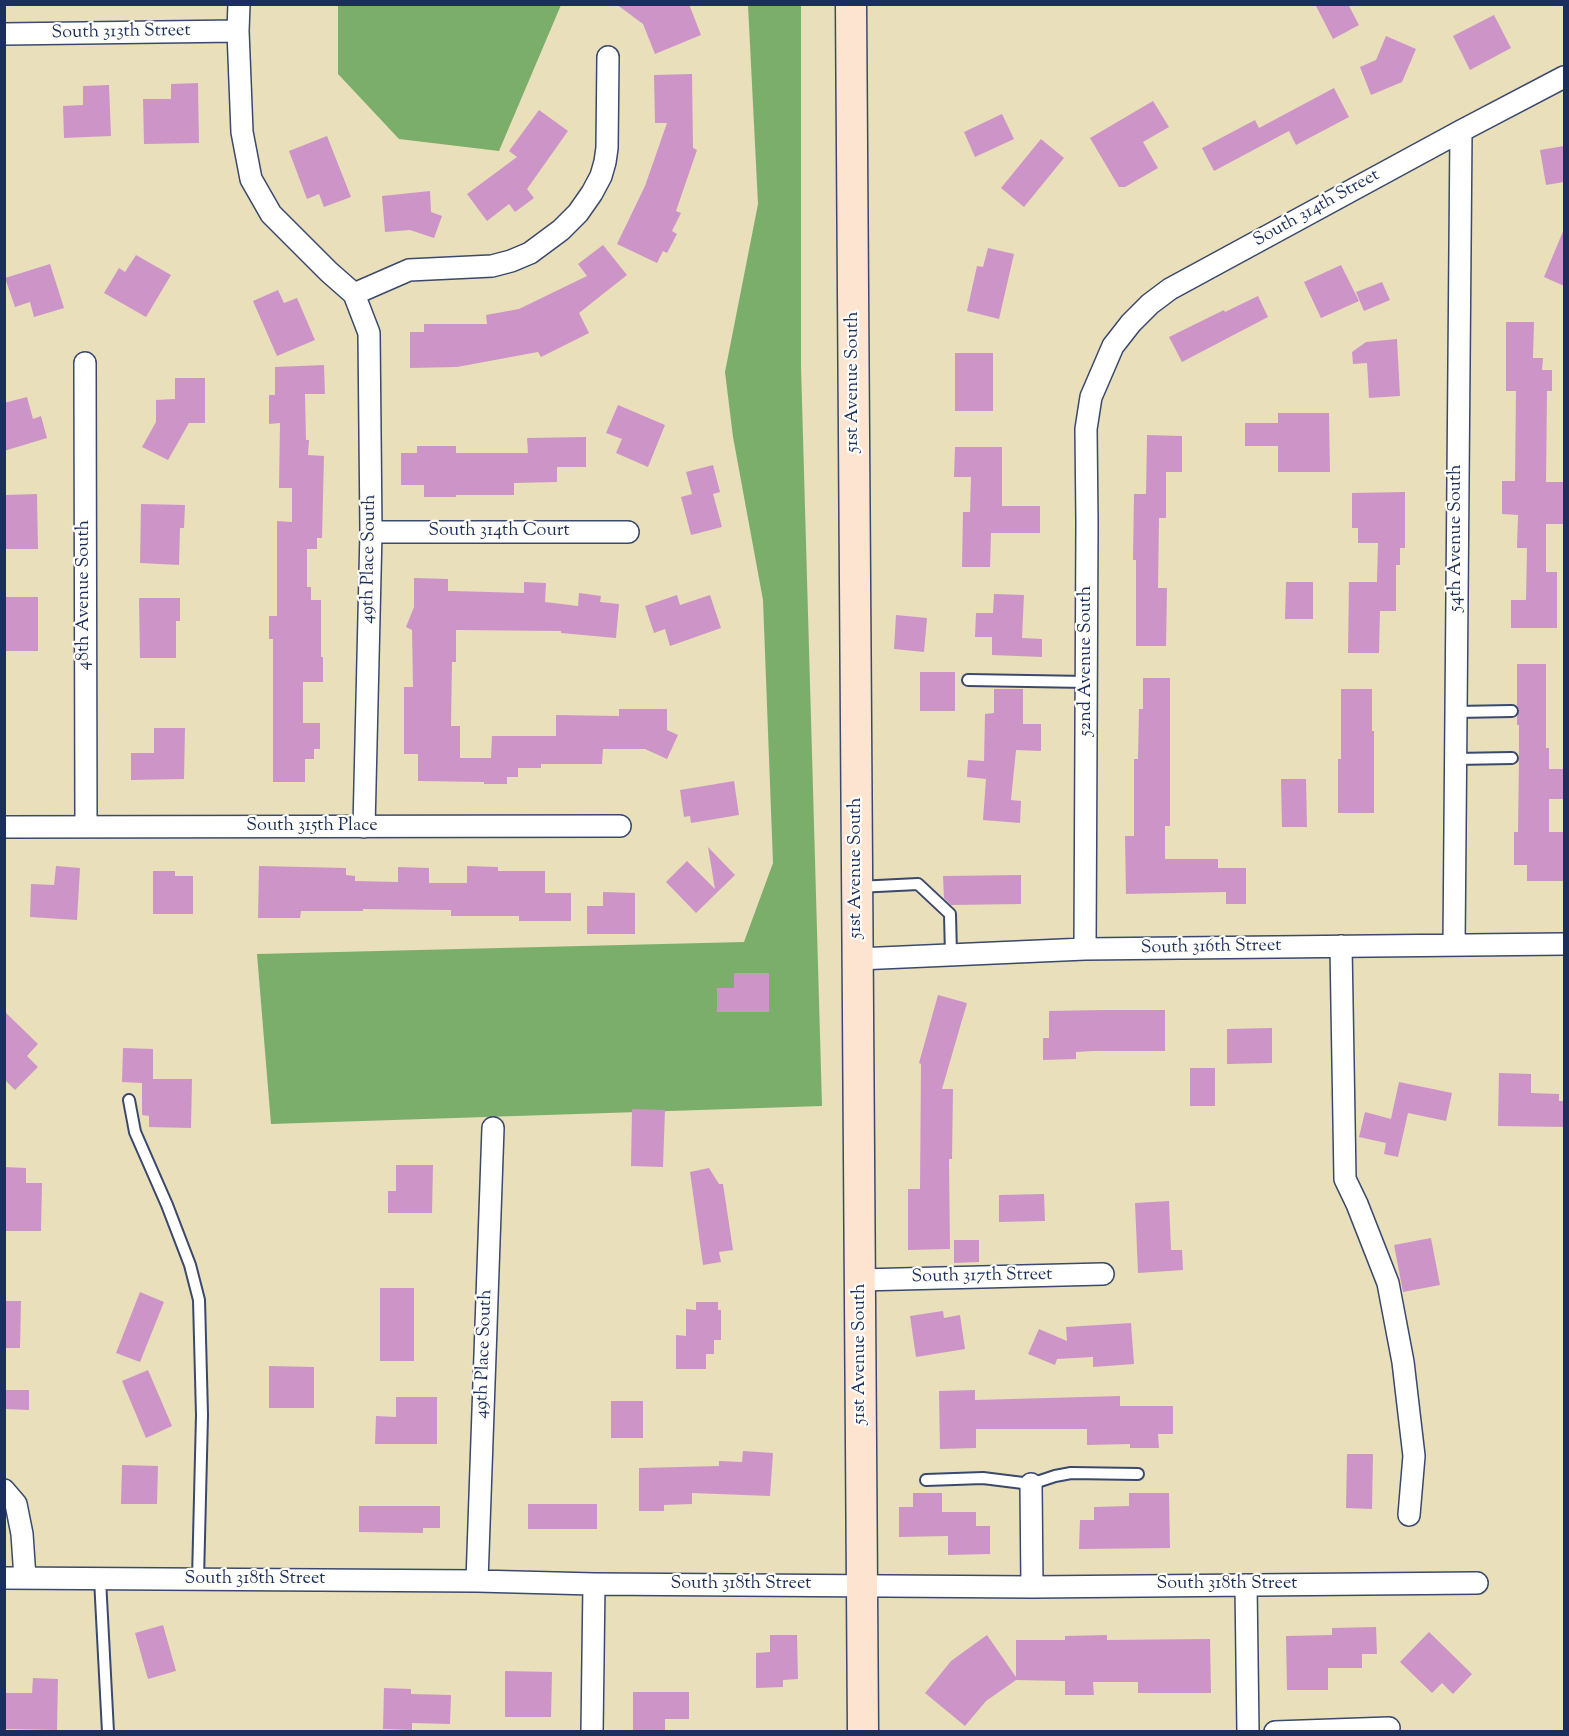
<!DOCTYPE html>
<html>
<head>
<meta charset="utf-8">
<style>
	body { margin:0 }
	#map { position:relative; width:1569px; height:1736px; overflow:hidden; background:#e9dfbb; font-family:"Sorts Mill Goudy",serif }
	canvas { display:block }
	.frame { position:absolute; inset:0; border:6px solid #1b2f5e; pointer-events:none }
</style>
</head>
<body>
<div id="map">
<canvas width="1569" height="1736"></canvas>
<div class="frame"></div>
</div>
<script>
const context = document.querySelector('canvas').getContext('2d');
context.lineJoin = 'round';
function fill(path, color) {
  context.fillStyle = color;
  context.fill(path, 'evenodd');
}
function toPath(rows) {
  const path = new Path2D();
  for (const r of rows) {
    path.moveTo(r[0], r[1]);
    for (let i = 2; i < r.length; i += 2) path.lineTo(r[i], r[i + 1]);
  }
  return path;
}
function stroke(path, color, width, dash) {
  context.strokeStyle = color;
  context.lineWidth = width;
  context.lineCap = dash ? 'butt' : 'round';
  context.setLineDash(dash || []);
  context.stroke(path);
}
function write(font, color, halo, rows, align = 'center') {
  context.font = font + ' "Sorts Mill Goudy",serif';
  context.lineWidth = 4.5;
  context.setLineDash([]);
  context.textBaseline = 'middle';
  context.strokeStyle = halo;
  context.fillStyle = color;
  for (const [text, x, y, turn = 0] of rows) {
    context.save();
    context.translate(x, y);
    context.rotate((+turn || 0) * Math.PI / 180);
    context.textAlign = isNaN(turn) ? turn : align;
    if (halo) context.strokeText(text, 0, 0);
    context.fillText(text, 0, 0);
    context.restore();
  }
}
const forest = toPath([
	[338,5,338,4,561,5,499,151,399,139,338,74],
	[748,5,801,5,801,367,822,1106,271,1124,257,954,744,942,773,863,763,600,733,437,725,372,758,204]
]);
const building = toPath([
	[616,4,689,4,701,35,655,54,643,24],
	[1315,4,1348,4,1359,25,1333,39],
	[1494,15,1511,48,1470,70,1453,36],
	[1386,36,1416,49,1402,82,1371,95,1360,67,1376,60],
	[692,74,693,148,697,150,676,211,681,213,672,231,677,234,667,253,663,251,657,263,617,244,645,186,667,123,655,123,654,75],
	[198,83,199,143,144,144,143,99,171,99,171,84],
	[109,85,111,136,64,138,63,106,83,105,83,86],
	[1334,88,1349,117,1296,145,1289,131,1214,171,1202,148,1255,120,1259,128],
	[1153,101,1169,127,1143,142,1158,168,1125,187,1119,187,1090,138],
	[539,110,568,131,527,189,534,198,515,212,509,204,487,221,467,194,517,157,509,151],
	[1002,114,1014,139,975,157,964,132],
	[327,136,351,197,324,207,319,194,307,199,289,151],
	[1041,139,1064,158,1024,207,1001,188],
	[1564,146,1564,182,1546,185,1540,150],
	[430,191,431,212,442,216,434,238,410,230,385,232,382,196],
	[1564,229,1564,286,1544,277],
	[603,245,627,275,579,313,589,333,541,357,538,352,457,367,410,368,410,332,424,332,424,324,487,324,486,315,519,309,587,276,578,264],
	[988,248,1014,254,999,319,967,311,977,266,983,267],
	[136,255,171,275,146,317,104,293,119,268,125,272],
	[50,264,64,308,34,317,30,302,15,307,5,278],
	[1341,265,1359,301,1321,318,1304,282],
	[1382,282,1390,300,1364,311,1356,292],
	[278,290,284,303,297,298,315,340,277,356,253,301],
	[1258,296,1268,317,1182,362,1169,337,1224,310,1225,312],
	[1506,322,1534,322,1533,358,1543,358,1542,370,1552,370,1552,391,1547,391,1546,482,1564,482,1564,524,1546,524,1546,572,1557,572,1557,628,1511,628,1511,600,1526,600,1527,548,1517,548,1518,515,1502,514,1502,481,1515,481,1516,391,1506,391],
	[1397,339,1400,396,1369,398,1367,363,1353,364,1352,352,1366,342],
	[955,353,993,353,993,411,955,411],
	[324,365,325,394,305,394,306,440,309,440,308,455,324,456,322,538,317,538,317,549,307,549,307,587,311,587,311,600,321,600,321,657,323,657,323,682,303,682,303,723,320,723,320,749,314,749,314,759,305,759,305,782,273,782,273,639,269,639,269,616,277,616,277,521,292,522,292,488,279,488,280,423,269,424,269,395,275,395,275,367],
	[175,378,205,378,205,423,189,423,168,460,142,447,156,422,156,400,175,399],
	[27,397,33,419,41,416,47,438,4,451,4,403],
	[618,405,665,425,648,467,616,453,622,439,606,433],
	[1278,413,1329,413,1330,472,1278,472,1278,446,1245,446,1245,423,1278,423],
	[1147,435,1182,436,1182,472,1166,472,1166,518,1159,518,1158,588,1167,588,1166,646,1136,646,1136,560,1133,560,1134,494,1146,494],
	[586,437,586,467,557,467,557,482,514,483,514,495,456,495,456,497,424,497,424,485,401,485,401,453,417,453,417,446,456,446,456,453,528,453,527,438],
	[955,447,1002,447,1002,506,1040,506,1040,533,991,533,990,567,962,567,963,512,970,512,971,477,954,477],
	[713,465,720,492,713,494,722,527,691,535,681,497,692,494,686,472],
	[1405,492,1405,548,1400,548,1400,565,1396,565,1396,611,1380,611,1379,653,1348,653,1349,582,1377,582,1378,543,1358,543,1358,528,1352,528,1352,493],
	[37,494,38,549,4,549,4,495],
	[141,504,185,505,184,528,180,528,179,565,140,563],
	[414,578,448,579,448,591,453,591,524,593,524,582,546,583,545,602,578,606,579,593,601,596,600,602,619,604,616,638,561,633,561,631,456,630,456,662,452,662,451,726,460,726,460,758,491,758,492,736,556,736,556,715,619,716,619,709,667,709,667,730,678,735,667,759,645,749,603,749,602,764,541,764,541,768,518,768,518,777,507,777,507,784,484,784,484,782,418,781,418,754,404,754,404,687,413,687,412,630,406,627,414,607],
	[1286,582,1313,582,1313,619,1285,619],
	[994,594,1024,595,1022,638,1042,639,1042,657,992,655,992,637,975,637,976,613,993,613],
	[677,595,680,605,710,595,721,628,670,646,665,629,654,633,645,606],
	[4,597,38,597,38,651,4,651],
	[139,598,180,598,180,621,176,621,176,658,140,658],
	[896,615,927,618,924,652,894,649],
	[1517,664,1546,664,1546,748,1549,748,1549,769,1564,769,1564,799,1549,799,1549,832,1564,832,1564,881,1527,881,1527,865,1514,865,1514,832,1518,832,1519,758,1519,725,1517,725,1517,717,1519,711,1517,705],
	[920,672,955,672,955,711,920,711],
	[1143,678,1170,678,1170,826,1165,826,1165,859,1218,859,1218,868,1246,868,1246,904,1226,904,1226,892,1126,894,1125,836,1134,836,1134,759,1138,759,1139,709,1143,709],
	[994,689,1023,689,1023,724,1041,724,1041,751,1016,750,1011,800,1021,801,1020,823,983,820,986,779,967,777,968,760,984,761,985,714,994,713],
	[1341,689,1372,689,1372,731,1374,731,1374,813,1338,813,1338,759,1341,759],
	[154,728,185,728,184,779,131,780,131,753,154,753],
	[1281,779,1306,779,1307,827,1282,827],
	[734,781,739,815,691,823,690,816,684,817,680,790],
	[708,847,735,875,696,913,666,882,687,861,715,889],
	[56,866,80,868,77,920,30,917,31,884,54,885],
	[259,866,346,868,346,875,355,876,355,881,398,882,398,867,429,868,429,883,467,883,467,866,498,867,498,871,545,871,545,893,571,893,571,921,519,921,519,916,451,916,451,910,363,909,363,911,301,911,300,918,258,918],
	[153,871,175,871,175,876,193,876,193,914,153,914],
	[1021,875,1021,904,951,905,944,898,943,876],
	[603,892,635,893,635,934,587,934,587,906,603,906],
	[734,973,769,973,769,1012,717,1012,717,988,734,988],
	[938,995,967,1003,942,1089,953,1089,952,1159,949,1159,950,1249,908,1250,908,1189,920,1189,921,1064,919,1063],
	[1103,1010,1165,1010,1165,1051,1094,1051,1076,1052,1076,1059,1043,1060,1043,1038,1049,1038,1049,1011],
	[4,1011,38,1044,27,1056,38,1067,15,1090,4,1079],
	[1272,1028,1272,1063,1227,1064,1227,1029],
	[123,1048,153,1049,153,1079,192,1079,191,1128,149,1127,149,1116,142,1115,142,1083,122,1082],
	[1190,1068,1215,1068,1215,1106,1190,1106],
	[1499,1073,1531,1074,1531,1093,1559,1094,1559,1101,1564,1101,1564,1127,1498,1126],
	[1399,1082,1452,1093,1446,1121,1408,1113,1398,1157,1384,1154,1386,1143,1359,1137,1365,1112,1391,1119],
	[632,1109,665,1110,663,1167,631,1166],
	[396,1165,433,1165,432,1213,388,1213,388,1191,396,1191],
	[4,1167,26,1168,26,1183,42,1183,41,1231,4,1231],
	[709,1168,719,1184,723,1184,733,1250,719,1252,721,1262,703,1265,690,1172],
	[1044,1194,1045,1221,999,1222,999,1195],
	[1169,1201,1171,1250,1182,1250,1183,1270,1138,1273,1135,1203],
	[1431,1238,1440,1285,1403,1292,1394,1245],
	[954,1240,979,1240,979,1262,954,1263],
	[380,1288,414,1288,414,1361,380,1361],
	[140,1292,164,1302,140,1362,116,1353],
	[4,1301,21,1301,20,1348,4,1348],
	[696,1302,718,1302,718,1310,721,1310,721,1340,714,1340,714,1354,706,1354,706,1369,676,1369,676,1335,686,1336,686,1309,696,1310],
	[943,1311,944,1318,960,1315,965,1349,916,1357,910,1316],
	[1131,1323,1134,1364,1093,1367,1093,1357,1057,1359,1055,1365,1028,1354,1039,1329,1067,1341,1066,1327],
	[269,1366,314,1367,314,1408,269,1408],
	[148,1370,172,1426,146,1438,122,1381],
	[4,1390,29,1390,29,1410,4,1409],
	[975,1390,975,1400,1120,1396,1120,1406,1173,1406,1173,1434,1158,1434,1159,1448,1130,1448,1130,1444,1087,1445,1087,1429,976,1429,976,1448,940,1449,939,1391],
	[396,1397,437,1397,437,1444,375,1444,376,1416,396,1417],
	[611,1401,643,1401,643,1438,611,1438],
	[743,1451,773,1453,770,1496,692,1493,692,1504,664,1505,664,1511,639,1511,639,1468,719,1466,719,1461,742,1462],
	[1347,1454,1373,1454,1372,1509,1346,1508],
	[122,1465,158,1466,157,1504,121,1504],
	[913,1493,942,1493,942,1512,976,1512,976,1526,990,1526,990,1554,948,1555,948,1536,899,1537,899,1507,913,1507],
	[1129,1493,1169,1493,1170,1548,1079,1549,1080,1520,1094,1520,1094,1507,1129,1506],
	[528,1504,597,1504,597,1529,528,1529],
	[359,1506,440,1506,440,1528,423,1528,423,1533,359,1532],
	[163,1625,176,1671,148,1679,135,1633],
	[1376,1627,1377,1654,1362,1654,1362,1668,1328,1668,1328,1690,1287,1690,1286,1636,1332,1635,1332,1628],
	[1429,1632,1472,1674,1453,1694,1442,1683,1432,1693,1400,1662],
	[770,1635,797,1635,798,1679,783,1680,783,1687,756,1688,756,1653,770,1652],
	[987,1635,1016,1677,1016,1640,1065,1640,1065,1636,1107,1635,1107,1640,1210,1639,1211,1693,1138,1693,1138,1682,1093,1682,1094,1695,1065,1695,1065,1681,1016,1680,986,1701,965,1726,925,1693,951,1661],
	[505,1671,552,1672,551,1717,505,1717],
	[33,1678,58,1679,57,1730,4,1729,4,1693,32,1693],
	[384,1688,411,1689,411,1694,451,1695,450,1724,412,1723,412,1730,383,1729],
	[633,1692,689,1692,689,1719,665,1719,665,1731,633,1731]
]);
const service = toPath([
	[968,680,1087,682],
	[1456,712,1512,711],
	[1455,759,1512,758],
	[857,887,918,884,950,914,951,955],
	[129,1100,135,1132,167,1205,190,1265,199,1300,202,1415,198,1579],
	[926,1480,983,1478,1031,1484,1055,1476,1071,1473,1138,1474],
	[100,1579,108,1732]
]);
const minor = toPath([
	[239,4,238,31,242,132,251,179,271,214,329,272,354,294,369,333,371,532,364,827],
	[4,34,238,31],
	[354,294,409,270,492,266,511,261,530,253,561,230,578,213,592,193,601,176,605,162,607,148,608,57],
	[85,363,86,826],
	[371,532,628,532],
	[4,827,620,826],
	[1454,945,1461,131],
	[1341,946,1345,1179,1357,1204,1388,1283,1403,1362,1414,1456,1409,1515],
	[1085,949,1087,523,1086,429,1091,397,1113,346,1131,323,1150,304,1170,289,1461,131,1564,77],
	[858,959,1085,949,1564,944],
	[860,1280,1103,1274],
	[1031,1484,1032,1587],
	[4,1490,16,1504,22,1534,25,1578],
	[4,1578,477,1581,594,1584,1032,1587,1477,1583],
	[477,1581,493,1128],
	[1246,1585,1248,1732],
	[592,1732,594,1584],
	[1275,1732,1389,1728]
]);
const secondary = toPath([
	[851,4,863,1732]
]);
const streetNames = [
	["South 313th Street",121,33,-1],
	["South 314th Street",1317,209,-29],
	["51st Avenue South",854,382,-90],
	["South 314th Court",499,532],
	["54th Avenue South",1457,538,-90],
	["49th Place South",370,559,-89],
	["48th Avenue South",85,595,-90],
	["52nd Avenue South",1087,661,-90],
	["South 315th Place",312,827],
	["51st Avenue South",857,868,-90],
	["South 316th Street",1211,948,-1],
	["South 317th Street",982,1277,-1],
	["49th Place South",485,1354,-88],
	["51st Avenue South",861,1354,-90],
	["South 318th Street",255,1580],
	["South 318th Street",741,1585],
	["South 318th Street",1227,1585]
];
fill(forest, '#7bae6a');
fill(building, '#cd95c7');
stroke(service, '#3a496c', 14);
stroke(minor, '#3a496c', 24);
stroke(secondary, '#3a496c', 33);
stroke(service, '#fff', 10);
stroke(minor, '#fff', 21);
stroke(secondary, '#fde4d1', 30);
write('18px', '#1b2f5e', '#fdfcf7', streetNames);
</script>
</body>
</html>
